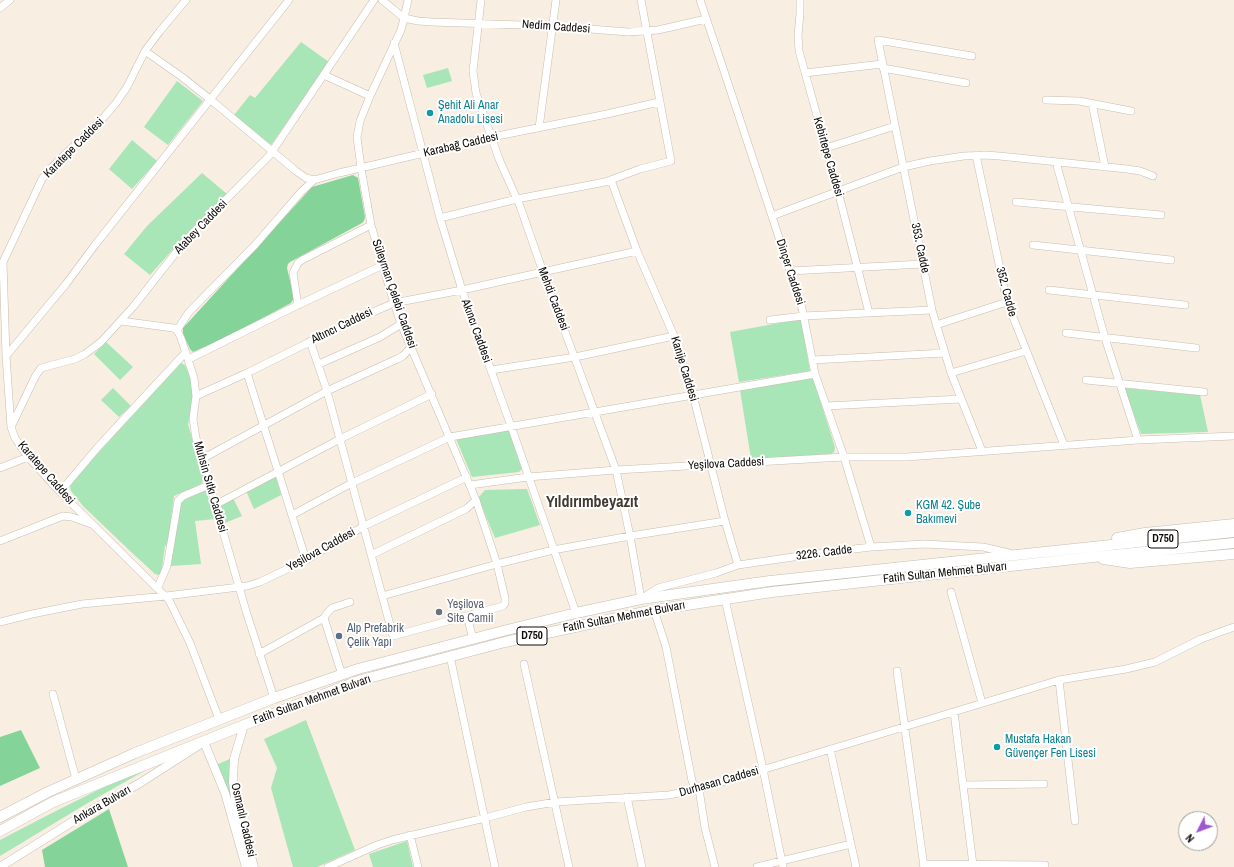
<!DOCTYPE html>
<html>
<head>
<meta charset="utf-8">
<style>
	body { margin:0 }
	#map { position:relative; width:1234px; height:867px; overflow:hidden; background:#f8eee1; font-family:"Archivo Narrow",sans-serif }
	canvas { display:block }
	.north { position:absolute; left:1178px; top:811px; width:40px; height:40px; box-sizing:border-box; background:#fff; border:1px solid #9f9e9c; border-radius:50%; rotate:228deg; font-size:11px; font-weight:700; line-height:16px; text-align:center; color:#0f0c08 }
	.north::after { content:''; display:block; margin:auto; width:14px; height:18px; background:#9f59cd; clip-path:polygon(50% 0,100% 100%,50% 72%,0 100%) }
</style>
</head>
<body>
<div id="map">
<canvas width="1234" height="867"></canvas>
<div class="north">N</div>
</div>
<script>
const context = document.querySelector('canvas').getContext('2d');
context.lineJoin = 'round';
function fill(path, color) {
  context.fillStyle = color;
  context.fill(path, 'evenodd');
}
function toPath(rows) {
  const path = new Path2D();
  for (const r of rows) {
    path.moveTo(r[0], r[1]);
    for (let i = 2; i < r.length; i += 2) path.lineTo(r[i], r[i + 1]);
  }
  return path;
}
function stroke(path, color, width, dash) {
  context.strokeStyle = color;
  context.lineWidth = width;
  context.lineCap = dash ? 'butt' : 'round';
  context.setLineDash(dash || []);
  context.stroke(path);
}
function write(font, color, halo, rows, align = 'center') {
  context.font = font + ' "Archivo Narrow",sans-serif';
  context.lineWidth = 4;
  context.setLineDash([]);
  context.textBaseline = 'middle';
  context.strokeStyle = halo;
  context.fillStyle = color;
  for (const [text, x, y, turn = 0] of rows) {
    context.save();
    context.translate(x, y);
    context.rotate((+turn || 0) * Math.PI / 180);
    context.textAlign = isNaN(turn) ? turn : align;
    if (halo) context.strokeText(text, 0, 0);
    context.fillText(text, 0, 0);
    context.restore();
  }
}
const green = toPath([
	[301,42,329,62,271,145,234,115,250,95,255,98],
	[448,68,452,81,427,88,423,75],
	[177,81,203,101,168,145,144,127],
	[132,140,157,161,132,189,109,169],
	[202,173,227,194,184,237,150,275,124,254,147,226],
	[801,319,810,371,739,382,730,332],
	[106,342,133,367,120,380,94,354],
	[181,363,185,365,192,383,193,403,188,424,204,480,201,484,174,496,168,543,165,546,161,574,159,575,155,574,128,549,83,506,71,491,70,486,74,479],
	[813,378,835,447,834,452,831,454,751,459,740,390],
	[113,388,131,406,119,417,101,400],
	[1124,388,1200,395,1208,432,1141,434],
	[509,430,522,469,519,472,472,477,456,439],
	[276,476,281,495,254,509,246,491],
	[527,489,540,525,495,538,478,498,485,490],
	[206,490,215,519,195,521,201,564,171,566,180,502],
	[233,498,242,516,225,523,221,505],
	[306,720,355,850,317,867,293,867,271,788,277,768,264,739],
	[230,759,229,781,232,807,216,765],
	[146,770,86,804,0,856,0,840,50,814,108,785],
	[407,841,413,867,373,867,369,854]
]);
const forest = toPath([
	[353,175,358,178,365,217,364,221,362,223,290,262,288,264,287,268,294,298,291,303,225,338,193,352,190,349,183,334,183,328,312,187],
	[21,730,40,768,0,786,0,737],
	[109,809,128,867,45,867,42,850]
]);
const minor = toPath([
	[186,0,160,31,145,51,127,87,116,103,104,117,50,169,42,179,3,262,6,356,11,427,15,438,28,457,60,492,169,600,190,643,219,719],
	[382,0,404,18,418,21,432,22,552,26,628,32,658,30,706,19],
	[481,0,473,71,476,93,499,159,520,206,543,272,616,470,630,536,641,599,658,588,716,573,738,565,821,553,871,547,924,544,983,547,1009,553],
	[700,0,722,65,790,271,802,308,815,374,844,457,871,547],
	[800,0,800,14,798,35,799,51,838,191,869,313],
	[0,8,10,0],
	[394,43,440,218,462,290,511,426,576,613],
	[145,51,182,77,211,100,296,171,306,178,314,180,339,173,492,137,607,114,659,102],
	[972,56,878,40,932,310,951,373,982,451],
	[883,68,966,83],
	[805,73,882,64],
	[324,75,370,96],
	[1046,100,1079,101,1131,111],
	[1092,103,1105,167],
	[539,128,556,0],
	[826,148,895,126],
	[976,155,1007,302,1064,445],
	[1056,162,1105,338,1138,440],
	[611,180,637,251,674,336,693,395,725,521,738,565],
	[1016,202,1161,215],
	[772,216,903,167,930,161,964,156,985,155,999,156,1127,169,1140,171,1153,176],
	[440,218,517,199,605,182,640,169,671,161,641,0],
	[1033,245,1171,260],
	[790,271,923,264],
	[1049,290,1185,305],
	[298,305,293,273,298,263,302,260,371,225],
	[770,320,803,316,932,310],
	[121,321,173,328,177,330,181,338,194,378,196,396,193,419,196,438,246,611,274,698],
	[936,325,1007,302],
	[177,330,189,312,255,245,301,192,314,180],
	[1066,333,1196,348],
	[310,341,327,391,393,636,503,606,505,603,505,598,497,564,476,500,401,324,394,303,371,225,361,168,357,137,360,121,370,96,401,30,404,18,408,0],
	[6,356,66,284,95,245,289,0],
	[189,359,298,305,383,265],
	[812,360,945,353],
	[319,364,380,337,401,324],
	[491,370,575,357,674,336],
	[247,373,306,560],
	[951,373,1026,351],
	[1086,380,1204,392],
	[196,396,247,373,350,322,394,303,462,290,637,251],
	[826,406,961,399],
	[11,427,35,377,41,368,75,359,85,354,101,342,133,307,185,241,269,156,374,0],
	[202,459,327,391,397,359,403,356,411,347],
	[0,468,28,457],
	[470,485,528,477,616,470,844,457,907,457,1138,440,1234,436],
	[60,492,98,447,186,352],
	[215,505,340,439,432,394],
	[292,515,352,483,450,437,815,374],
	[0,541,63,516,72,517,91,524],
	[371,555,466,509,476,500],
	[158,587,167,566,178,501,183,496,209,485],
	[951,592,982,703],
	[382,596,497,564,553,550,630,536,725,521],
	[725,599,763,769,783,867],
	[654,610,666,647,692,781,694,785,699,789,705,828,715,867],
	[467,616,473,639],
	[324,618,342,675],
	[324,618,327,613,332,608,350,602],
	[0,622,32,614,82,604,166,596,247,586,260,582,306,560,364,526,467,477],
	[259,654,324,618],
	[450,656,495,867],
	[524,664,569,867],
	[897,671,924,867],
	[1059,680,1075,821],
	[53,694,76,779],
	[954,712,973,865],
	[830,749,856,867],
	[963,785,1044,784],
	[627,797,642,867],
	[410,835,418,867],
	[923,864,1045,865],
	[328,867,377,845,392,840,485,818,526,807,556,802,669,795,699,789,1059,680,1126,669,1155,662,1201,639,1234,627],
	[757,867,851,844]
]);
const major = toPath([
	[244,725,234,759,233,782,235,799,254,867],
	[0,867,88,812,140,783,204,742,225,793,246,867]
]);
const highway = toPath([
	[1117,538,1145,533,1234,524],
	[1103,559,1130,563,1234,554],
	[0,817,48,792,135,753,274,698,358,669,503,631,576,613,641,599,770,581,1234,532],
	[0,831,53,802,244,725,361,680,505,642,654,610,772,592,1093,557,1234,543]
]);
const markers = [
	[430,113,4,"#0f9aa8"],
	[908,513,4,"#0f9aa8"],
	[439,612,4,"#6b7280"],
	[339,636,4,"#5c6f8a"],
	[997,747,4,"#0f9aa8"]
];
const shields = [
	[1163,539,30],
	[532,636,30]
];
const shieldNames = [
	["D750",1163,539],
	["D750",532,636]
];
const streetNames = [
	["Nedim Caddesi",556,27,4],
	["Karabağ Caddesi",461,145,-13],
	["Karatepe Caddesi",74,148,-45],
	["Kebirtepe Caddesi",828,157,74],
	["Atabey Caddesi",201,227,-46],
	["353. Cadde",920,248,78],
	["Dinçer Caddesi",790,272,72],
	["352. Cadde",1006,292,75],
	["Süleyman Çelebi Caddesi",394,294,71],
	["Mehdi Caddesi",553,299,69],
	["Altıncı Caddesi",342,326,-26],
	["Akıncı Caddesi",476,331,70],
	["Kanije Caddesi",684,369,73],
	["Yeşilova Caddesi",726,464,-3],
	["Karatepe Caddesi",46,473,49],
	["Muhsin Sıtkı Caddesi",210,487,74],
	["Yeşilova Caddesi",321,550,-29],
	["3226. Cadde",824,553,-7],
	["Fatih Sultan Mehmet Bulvarı",945,573,-6],
	["Fatih Sultan Mehmet Bulvarı",624,617,-11],
	["Fatih Sultan Mehmet Bulvarı",312,700,-20],
	["Durhasan Caddesi",719,782,-16],
	["Ankara Bulvarı",102,805,-30],
	["Osmanlı Caddesi",243,820,77]
];
const cultureNames = [
	["Şehit Ali Anar",438,106],
	["Anadolu Lisesi",438,120],
	["KGM 42. Şube",916,506],
	["Bakımevi",916,520],
	["Mustafa Hakan",1005,740],
	["Güvençer Fen Lisesi",1005,754]
];
const worshipNames = [
	["Yeşilova",447,605],
	["Site Camii",447,619]
];
const serviceNames = [
	["Alp Prefabrik",347,629],
	["Çelik Yapı",347,643]
];
const districtNames = [
	["Yıldırımbeyazıt",592,503]
];
fill(green, '#a8e5b7');
fill(forest, '#84d49a');
stroke(minor, '#c7bdb0', 8);
stroke(major, '#c7bdb0', 9);
stroke(highway, '#c7bdb0', 11);
stroke(minor, '#fff', 7);
stroke(major, '#fff', 8);
stroke(highway, '#fff', 10);
for (const [x, y, r, color] of markers) {
  const dot = new Path2D();
  dot.arc(x, y, r, 0, 2 * Math.PI);
  context.fillStyle = color;
  context.fill(dot);
  stroke(dot, '#fff', 1.5);
}
for (const [x, y, w] of shields) {
  const box = new Path2D();
  box.roundRect(x - w / 2, y - 9, w, 18, 3);
  context.fillStyle = '#fff';
  context.fill(box);
  stroke(box, '#0f0c08', 1);
}
write('bold 11px', '#0f0c08', null, shieldNames);
write('12px', '#0f0c08', '#fff', streetNames);
write('12px', '#0d838f', '#fff', cultureNames, 'left');
write('12px', '#5b616d', '#fff', worshipNames, 'left');
write('12px', '#4e5e75', '#fff', serviceNames, 'left');
write('bold 16px', '#423a30', '#fff', districtNames);
</script>
</body>
</html>
